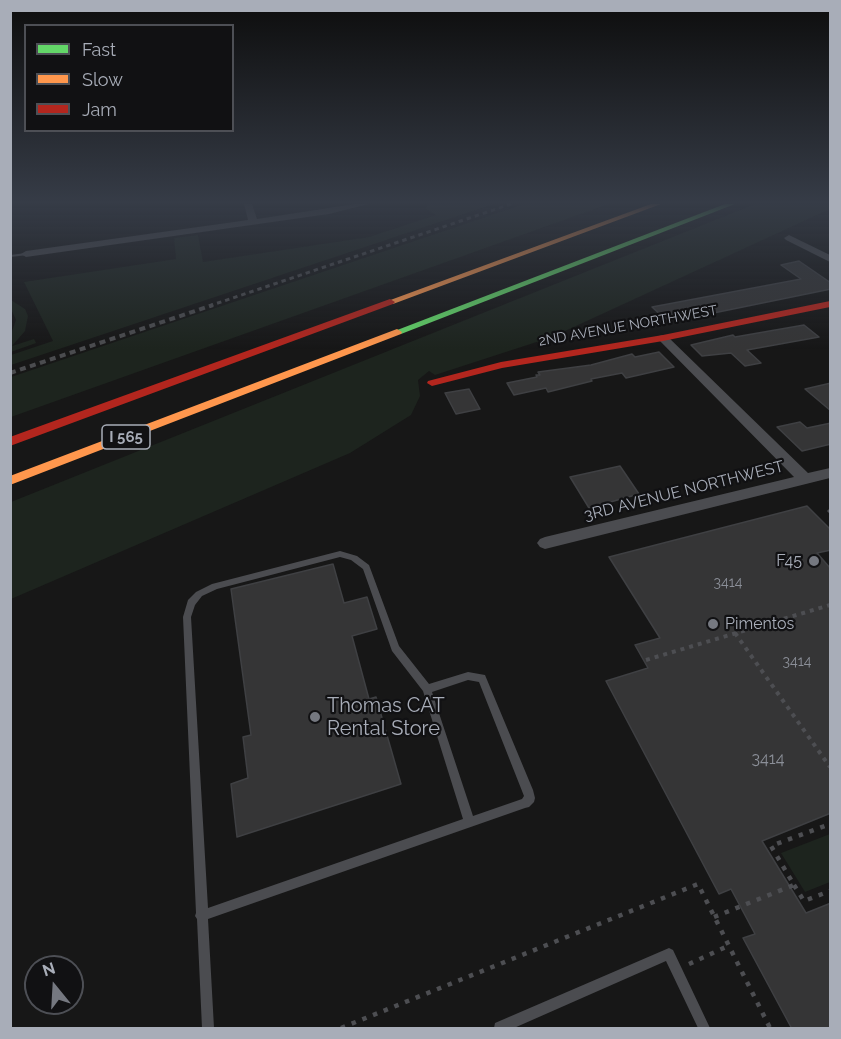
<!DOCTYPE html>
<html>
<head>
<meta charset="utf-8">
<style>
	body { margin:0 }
	#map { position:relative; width:841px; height:1039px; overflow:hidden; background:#171717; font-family:Raleway,sans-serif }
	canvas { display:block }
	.frame { position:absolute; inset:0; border:12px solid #a8adb8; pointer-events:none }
	.legend { position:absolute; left:24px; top:24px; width:210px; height:108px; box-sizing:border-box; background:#111113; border:2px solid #4d4f55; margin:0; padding:8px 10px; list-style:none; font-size:18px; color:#a8adb8 }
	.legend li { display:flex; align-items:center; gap:12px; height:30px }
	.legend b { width:30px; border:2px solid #4d4f55 }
	.north { position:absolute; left:24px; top:955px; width:60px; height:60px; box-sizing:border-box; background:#111113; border:2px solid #4d4f55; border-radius:50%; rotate:342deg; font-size:16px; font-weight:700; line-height:24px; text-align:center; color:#a8adb8 }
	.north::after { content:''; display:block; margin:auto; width:21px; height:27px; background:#757880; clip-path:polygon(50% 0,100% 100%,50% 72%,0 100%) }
</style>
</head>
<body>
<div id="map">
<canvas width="841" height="1039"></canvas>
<div class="frame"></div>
<ul class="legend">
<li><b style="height:8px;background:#63d668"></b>Fast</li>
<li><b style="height:8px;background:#ff974d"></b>Slow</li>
<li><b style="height:8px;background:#b3261e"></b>Jam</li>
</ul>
<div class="north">N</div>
</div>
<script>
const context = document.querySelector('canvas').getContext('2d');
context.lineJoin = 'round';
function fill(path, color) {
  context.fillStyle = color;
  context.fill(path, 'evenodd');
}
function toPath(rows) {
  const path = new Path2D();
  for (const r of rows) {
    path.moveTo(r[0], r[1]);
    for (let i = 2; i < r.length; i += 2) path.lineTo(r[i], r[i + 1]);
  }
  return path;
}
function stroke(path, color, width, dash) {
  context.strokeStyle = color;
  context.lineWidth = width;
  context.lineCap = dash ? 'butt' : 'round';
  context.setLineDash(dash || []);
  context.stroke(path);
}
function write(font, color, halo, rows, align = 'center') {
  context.font = font + ' Raleway,sans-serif';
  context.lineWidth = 4.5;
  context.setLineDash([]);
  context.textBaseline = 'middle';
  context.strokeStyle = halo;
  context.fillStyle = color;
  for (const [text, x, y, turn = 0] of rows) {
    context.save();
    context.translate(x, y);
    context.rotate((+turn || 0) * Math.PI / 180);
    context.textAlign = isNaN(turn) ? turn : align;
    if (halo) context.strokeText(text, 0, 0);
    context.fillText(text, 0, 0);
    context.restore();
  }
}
const green = toPath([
	[427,204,494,204,11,365,11,355,53,341,24,282,176,259,174,238,198,235,203,262,369,237,436,215,426,209],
	[524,204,609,204,11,417,11,377],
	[755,204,830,204,830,209,552,337,435,375,429,371,418,380,420,396,411,415,350,453,11,599,11,502],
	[11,300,25,309,28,316,25,331,12,346,34,339,36,343,11,352,11,334,16,320,11,309],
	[830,834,830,882,805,892,781,853]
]);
const building = toPath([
	[799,261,831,283,831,289,694,317,691,314,665,319,652,307,801,279,781,265,799,261],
	[804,325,819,337,747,350,761,363,745,366,731,353,702,356,691,345,733,335,735,337,804,325],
	[659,352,674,367,626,378,622,373,591,379,592,381,548,392,546,388,514,395,507,383,537,377,536,375,540,375,538,372,591,365,632,354,635,357,659,352],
	[831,383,831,411,805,389,831,383],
	[469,389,480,409,456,414,445,393,469,389],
	[800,422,807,428,831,423,831,444,802,451,777,427,800,422],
	[620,466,639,494,589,508,570,477,620,466],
	[807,506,831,530,831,550,817,553,831,569,831,813,762,841,806,913,831,903,831,1029,792,1029,743,938,755,934,731,889,719,894,606,681,648,668,635,645,660,638,609,557,807,506],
	[333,564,344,603,367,597,377,629,352,636,369,699,376,697,401,784,237,837,231,784,248,778,243,737,251,735,231,589,333,564]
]);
const pathFar2 = toPath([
	[828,510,830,512]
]);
const pathFar1 = toPath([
	[735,633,830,767],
	[646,660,830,605]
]);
const path = toPath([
	[794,885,804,901,830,891],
	[714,917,794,885,771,846,830,824],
	[689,964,728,946],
	[341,1028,698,884,770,1028]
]);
const lane = toPath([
	[26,253,28,253,28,255,10,257,10,255,26,253],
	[340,551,357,556,369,565,399,646,429,684,468,672,485,675,533,790,535,798,534,802,529,807,525,808,208,919,214,1028,202,1028,197,919,195,916,196,913,183,617,188,600,196,592,212,584,340,551],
	[340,557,351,560,363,569,392,651,423,691,463,819,208,908,191,617,195,605,202,596,217,589,340,557],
	[468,680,479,682,524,796,522,799,473,816,432,692,468,680],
	[669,948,673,950,710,1028,698,1028,666,961,514,1028,494,1028,495,1023,669,948]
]);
const street = toPath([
	[244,204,252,204,257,219,354,204,369,204,329,214,26,257,21,254,26,251,248,220,244,204],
	[789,235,830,255,830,262,786,240,784,238,789,235],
	[663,335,667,336,808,473,830,468,830,478,545,549,540,547,537,543,540,539,545,537,794,477,659,340,659,336,663,335]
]);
const fast = toPath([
	[725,204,735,204,401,334,393,334,392,332,725,204]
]);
const slow = toPath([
	[651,204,661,204,393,304,385,302,651,204],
	[397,329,402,332,401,334,10,485,10,476,397,329]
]);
const jam = toPath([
	[390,299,395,302,393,304,10,446,10,437,390,299],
	[830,301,830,307,663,341,502,368,432,386,427,383,428,381,501,362,663,335,830,301]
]);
const railFar1 = toPath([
	[209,306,511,204]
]);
const rail = toPath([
	[10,373,213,305]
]);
const markers = [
	[814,561,6,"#757880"],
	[713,624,6,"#757880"],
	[315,717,6,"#757880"]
];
const farStreetnames = [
	["2ND AVENUE NORTHWEST",628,326,-10]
];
const numberNames = [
	["3414",728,583],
	["3414",797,662]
];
const shields = [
	[126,437,48]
];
const shieldNames = [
	["I 565",126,437]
];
const streetNames = [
	["3RD AVENUE NORTHWEST",684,491,-14]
];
const poiNames = [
	["F45",802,561],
	["Pimentos",725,624,"left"]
];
const nearNumbernames = [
	["3414",768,759]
];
const nearPoinames = [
	["Thomas CAT",327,706],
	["Rental Store",327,729]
];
fill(green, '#1d241e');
fill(building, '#353536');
stroke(building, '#3f4043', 1.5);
stroke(pathFar2, '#4d4e52', 3, [3, 4.5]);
stroke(pathFar1, '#4d4e52', 4, [4, 5]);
stroke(path, '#4d4e52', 4.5, [4.5, 7]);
fill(lane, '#4b4c50');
fill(street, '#4b4c50');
fill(fast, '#63d668');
fill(slow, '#ff974d');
fill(jam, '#b3261e');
stroke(railFar1, '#4b4c4f', 3, [4.5, 4]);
stroke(rail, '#4b4c4f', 4, [6, 4.5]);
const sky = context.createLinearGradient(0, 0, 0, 349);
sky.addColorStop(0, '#0d0d0d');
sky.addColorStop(0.58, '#363c47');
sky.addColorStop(1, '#363c4700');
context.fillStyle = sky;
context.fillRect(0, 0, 841, 349);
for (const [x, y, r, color] of markers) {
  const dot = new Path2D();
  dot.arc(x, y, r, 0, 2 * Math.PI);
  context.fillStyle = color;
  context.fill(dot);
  stroke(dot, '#111113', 2);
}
write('14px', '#a8adb8', '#111113', farStreetnames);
write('14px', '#8b8f98', null, numberNames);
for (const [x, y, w] of shields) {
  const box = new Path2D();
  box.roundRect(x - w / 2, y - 12, w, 24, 4.5);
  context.fillStyle = '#111113';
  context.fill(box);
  stroke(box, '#a8adb8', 1.5);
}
write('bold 15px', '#a8adb8', null, shieldNames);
write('16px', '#a8adb8', '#111113', streetNames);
write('16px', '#a8adb8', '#111113', poiNames, 'right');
write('16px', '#8b8f98', null, nearNumbernames);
write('20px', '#a8adb8', '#111113', nearPoinames, 'left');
</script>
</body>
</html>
